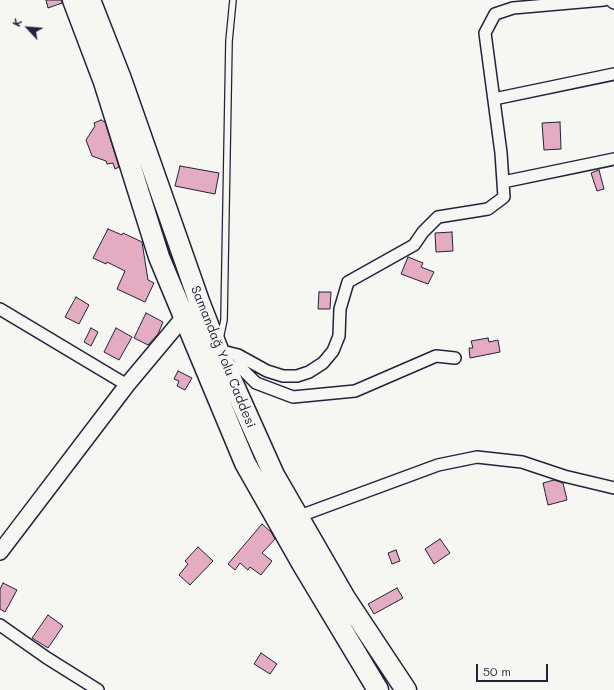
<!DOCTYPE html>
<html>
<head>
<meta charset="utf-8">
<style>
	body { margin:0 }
	#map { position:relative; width:614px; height:690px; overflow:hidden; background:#f6f6f2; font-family:Mali,sans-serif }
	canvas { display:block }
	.north { position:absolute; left:8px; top:8px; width:40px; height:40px; -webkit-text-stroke:3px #f6f6f2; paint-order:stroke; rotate:296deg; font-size:11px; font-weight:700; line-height:16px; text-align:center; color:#22223b }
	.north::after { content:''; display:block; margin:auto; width:14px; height:18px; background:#22223b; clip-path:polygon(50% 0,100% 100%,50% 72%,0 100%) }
	.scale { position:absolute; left:476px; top:664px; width:72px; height:18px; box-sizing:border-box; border:2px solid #22223b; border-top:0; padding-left:5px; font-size:12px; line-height:14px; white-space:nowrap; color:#22223b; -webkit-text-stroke:3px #f6f6f2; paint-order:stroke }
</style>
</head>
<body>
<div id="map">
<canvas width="614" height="690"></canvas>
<div class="north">K</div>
<div class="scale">50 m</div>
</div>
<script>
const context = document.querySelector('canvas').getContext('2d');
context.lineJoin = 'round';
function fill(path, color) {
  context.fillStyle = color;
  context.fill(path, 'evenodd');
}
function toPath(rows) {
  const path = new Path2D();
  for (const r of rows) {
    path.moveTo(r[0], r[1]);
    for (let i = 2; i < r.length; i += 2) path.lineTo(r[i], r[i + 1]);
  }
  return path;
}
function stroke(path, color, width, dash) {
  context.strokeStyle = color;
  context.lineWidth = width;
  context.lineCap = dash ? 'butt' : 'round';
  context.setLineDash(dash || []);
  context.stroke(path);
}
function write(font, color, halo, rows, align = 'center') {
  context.font = font + ' Mali,sans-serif';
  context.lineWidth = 4;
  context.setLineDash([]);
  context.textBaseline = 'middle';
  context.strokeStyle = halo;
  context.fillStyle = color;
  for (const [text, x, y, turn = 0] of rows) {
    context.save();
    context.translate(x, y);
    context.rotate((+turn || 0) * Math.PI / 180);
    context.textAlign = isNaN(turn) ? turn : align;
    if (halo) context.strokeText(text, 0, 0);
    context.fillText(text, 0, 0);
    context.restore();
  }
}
const building = toPath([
	[46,0,62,0,62,3,48,8,46,0],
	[101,120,105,122,119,167,115,169,113,163,107,164,106,161,92,156,86,140,95,126,94,123,101,120],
	[560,122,561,149,544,150,542,123,560,122],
	[180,166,219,173,215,194,175,186,180,166],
	[599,170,604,189,597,191,591,173,599,170],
	[108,229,122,235,123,233,142,242,148,280,154,283,145,302,117,289,125,271,107,262,106,264,93,258,108,229],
	[452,232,453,251,436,252,435,233,452,232],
	[408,257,423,263,421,267,434,272,428,284,401,274,408,257],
	[319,292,331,292,330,309,318,309,319,292],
	[76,297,89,305,79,324,65,317,76,297],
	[146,313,163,322,158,334,148,345,134,338,146,313],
	[91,328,98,332,91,346,84,342,91,328],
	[116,328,132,337,119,360,104,352,116,328],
	[488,338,489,342,498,340,500,352,470,358,469,348,473,348,471,341,488,338],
	[178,371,192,378,185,390,177,386,179,381,174,379,178,371],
	[554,480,563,483,567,500,548,505,543,483,554,480],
	[262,524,271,532,275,539,262,553,272,561,261,575,250,567,248,570,240,563,235,570,228,564,262,524],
	[440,539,450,553,434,564,425,549,440,539],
	[198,547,213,561,190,585,179,575,188,564,185,561,198,547],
	[396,550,400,561,392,564,388,553,396,550],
	[3,583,17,590,5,612,0,609,0,589,3,583],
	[397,588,403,598,374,614,368,604,397,588],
	[48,615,63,626,48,648,32,638,48,615],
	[261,653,277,664,270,674,254,664,261,653]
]);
const lane = toPath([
	[220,339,224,320,229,41,233,0]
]);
const street = toPath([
	[610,0,614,3],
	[494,99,614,74],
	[503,182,614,159],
	[0,309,127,385],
	[218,350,238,355,267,371,283,376,297,376,309,372,323,363,333,351,339,336,340,309,348,282,414,245,423,232,438,217,488,209,504,197,501,153,485,33,495,14,513,8,604,0],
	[238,355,242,369,256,383,293,397,355,391,436,356,455,358],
	[297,517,438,465,477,457,522,462,564,476,614,488],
	[0,625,47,658,98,690]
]);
const secondary = toPath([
	[0,552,127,385,183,318,192,311]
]);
const highway = toPath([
	[73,0,104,82,159,257,245,463,303,565,378,690],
	[90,0,121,79,200,304,218,350,274,475,345,598,406,690]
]);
const streetNames = [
	["Samandağ Yolu Caddesi",223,357,68]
];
fill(building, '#e4acc0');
stroke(building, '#22223b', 1);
stroke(lane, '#22223b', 8);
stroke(street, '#22223b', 14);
stroke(secondary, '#22223b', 18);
stroke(highway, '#22223b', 23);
stroke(lane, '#f6f6f2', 5.5);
stroke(street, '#f6f6f2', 11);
stroke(secondary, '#f6f6f2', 15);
stroke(highway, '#f6f6f2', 20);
write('13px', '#22223b', '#f6f6f2', streetNames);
</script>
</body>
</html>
